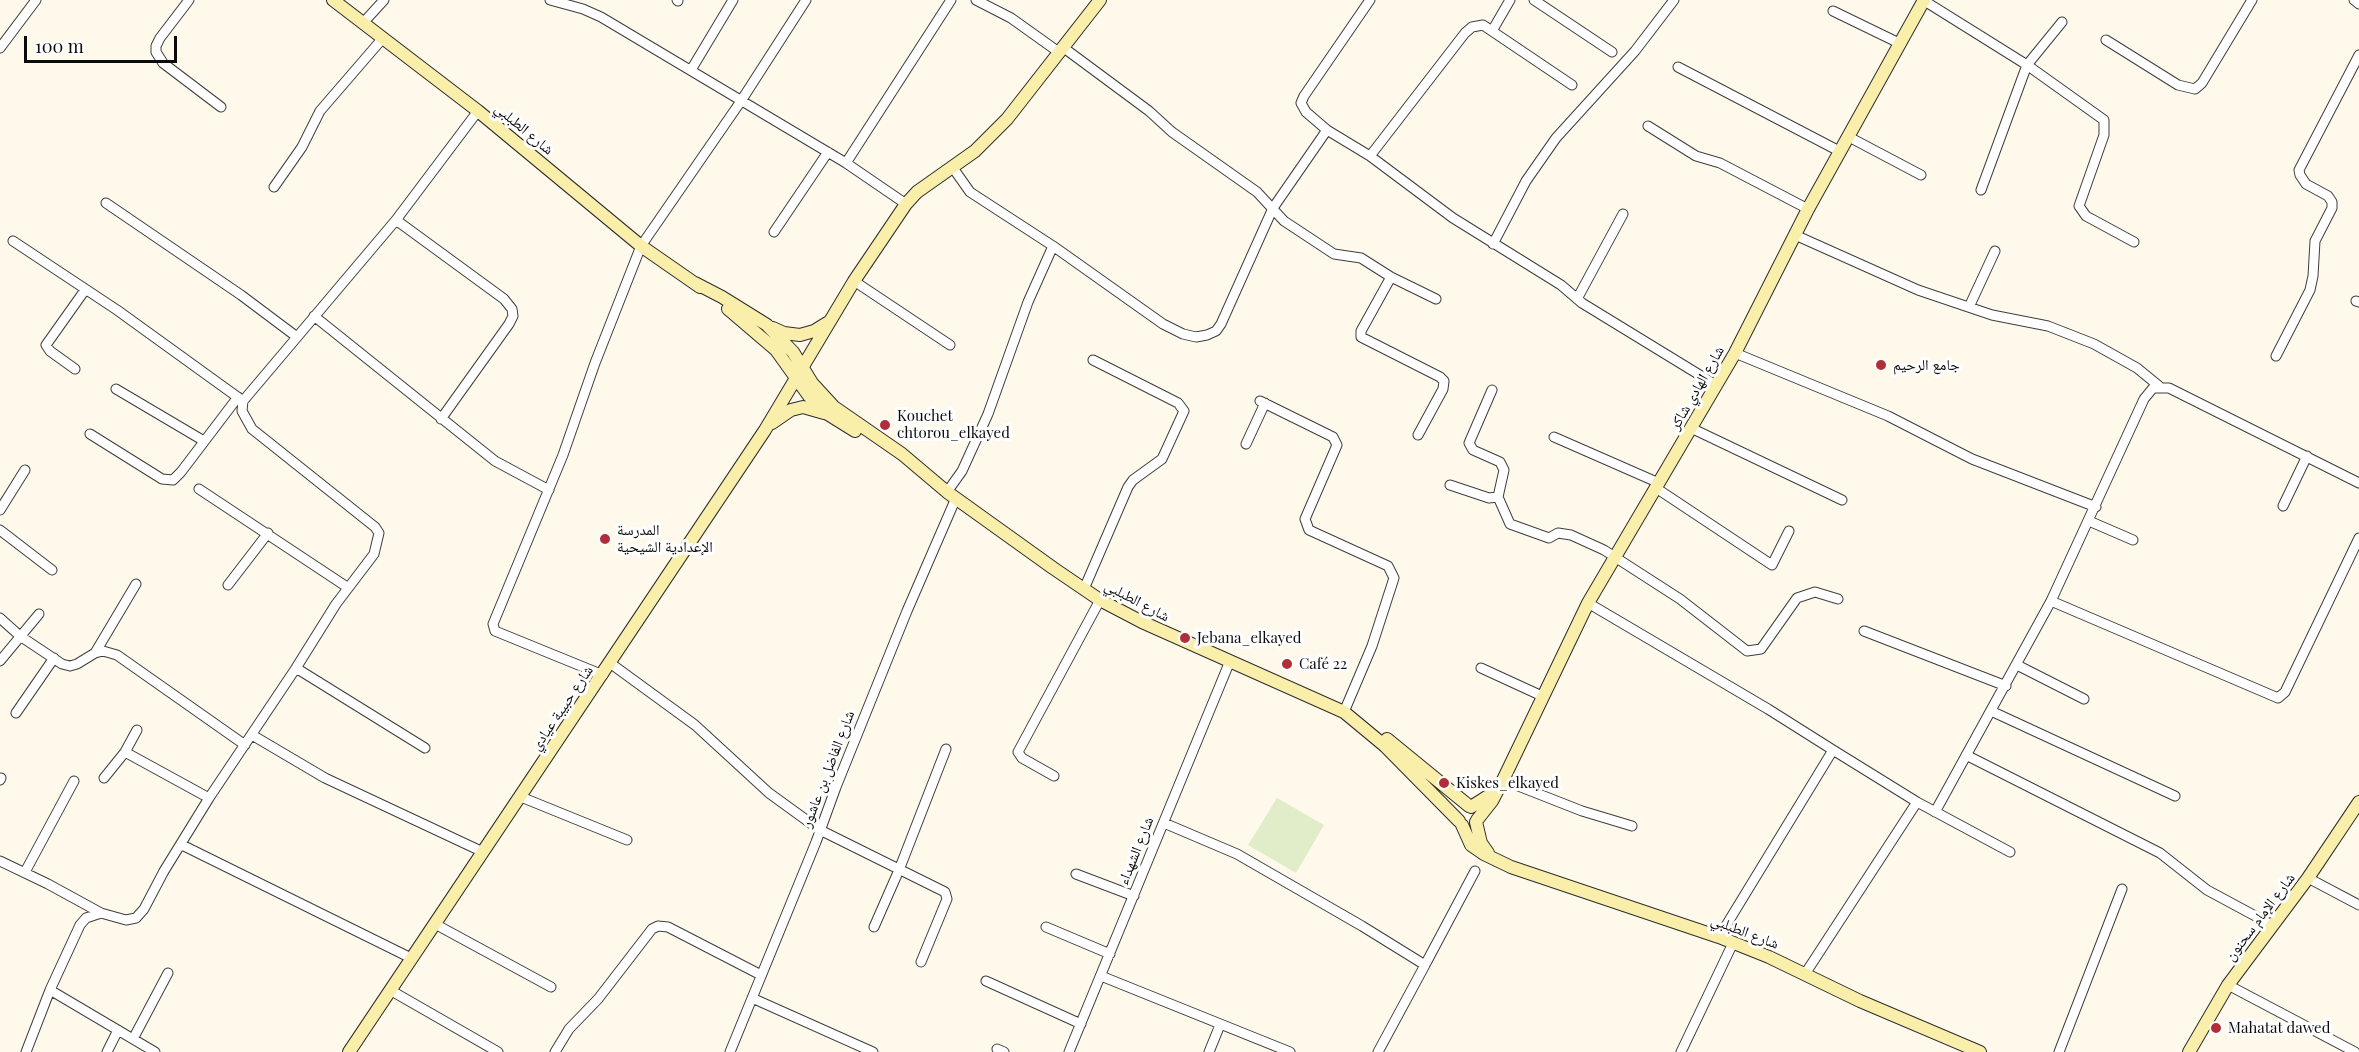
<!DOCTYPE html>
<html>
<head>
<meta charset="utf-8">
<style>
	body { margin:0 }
	#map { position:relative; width:2359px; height:1052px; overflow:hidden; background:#fef9eb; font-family:"Playfair Display",serif }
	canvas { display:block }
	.scale { position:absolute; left:24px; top:36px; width:153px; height:27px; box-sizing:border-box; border:3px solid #0b0b0b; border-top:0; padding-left:8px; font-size:18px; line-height:21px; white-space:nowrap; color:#0b0b0b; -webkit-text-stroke:4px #fff; paint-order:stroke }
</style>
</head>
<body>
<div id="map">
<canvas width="2359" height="1052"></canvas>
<div class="scale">100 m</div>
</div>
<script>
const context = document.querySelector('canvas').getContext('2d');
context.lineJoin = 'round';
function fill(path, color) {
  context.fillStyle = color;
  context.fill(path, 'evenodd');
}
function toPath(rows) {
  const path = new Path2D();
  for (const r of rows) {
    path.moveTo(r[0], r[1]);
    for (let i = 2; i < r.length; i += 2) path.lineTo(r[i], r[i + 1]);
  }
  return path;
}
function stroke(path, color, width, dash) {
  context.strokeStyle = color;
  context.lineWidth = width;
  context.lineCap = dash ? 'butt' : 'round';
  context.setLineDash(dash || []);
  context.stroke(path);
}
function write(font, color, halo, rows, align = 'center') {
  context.font = font + ' "Playfair Display","Noto Naskh Arabic",serif';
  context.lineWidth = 6;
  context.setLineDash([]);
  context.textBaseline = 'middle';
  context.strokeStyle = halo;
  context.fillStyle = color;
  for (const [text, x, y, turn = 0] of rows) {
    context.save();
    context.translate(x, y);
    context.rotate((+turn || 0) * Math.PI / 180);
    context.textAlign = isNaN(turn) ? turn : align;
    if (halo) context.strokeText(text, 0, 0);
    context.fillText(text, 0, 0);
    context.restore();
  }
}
const pitch = toPath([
	[1277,798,1324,825,1296,873,1248,845]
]);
const street = toPath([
	[189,0,160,38,156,46,156,52,163,63,221,107],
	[550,0,583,9,601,17,846,163,906,204],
	[677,0,678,1],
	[976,0,1011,18,1060,53],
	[1370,0,1304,96,1301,103,1306,112,1327,130,1370,156,1453,218,1561,285,1582,303,1716,385],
	[1534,0,1612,52],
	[1923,0,2027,65,2104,120,2104,135,2079,206,2086,216,2134,242],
	[2354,0,2359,4],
	[1833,11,1901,44],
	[363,23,384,0],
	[1492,31,1510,0],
	[2106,40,2178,85,2195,89,2202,83,2252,0],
	[0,48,36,0],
	[1064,48,1149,111,1172,132,1257,192,1284,221,1334,254,1361,258,1391,277,1436,299],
	[1678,67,1841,152],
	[691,70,733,0],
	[1648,126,1696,156,1720,163,1808,209],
	[1849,137,1921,175],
	[1370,156,1465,33,1472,27,1483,25,1572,85],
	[846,163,951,0],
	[953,168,970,192,1053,246,1163,324,1183,334,1196,337,1207,335,1216,331,1221,324,1273,208,1327,130],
	[274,187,302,147,320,111,383,38],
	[1981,190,2027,65,2062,22],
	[106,203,241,295,297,337],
	[396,220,504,299,512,309,513,316,509,324,441,419],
	[774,232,828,152],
	[1795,235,1918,290,1992,315,2048,326,2094,344,2137,368,2159,386],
	[13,241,117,310,243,401],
	[1493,244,1526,181,1556,138,1635,51,1674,0],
	[1391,277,1361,331,1361,337,1440,377,1444,381,1443,389,1418,435],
	[854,281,950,345],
	[1577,299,1623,214],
	[2356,301,2359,302],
	[1969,307,1995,251],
	[314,316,495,461,549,490],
	[1735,353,1888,416,1972,459,2096,507],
	[2276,356,2310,290,2313,276,2315,241,2332,208,2332,202,2328,196,2306,184,2300,175,2299,170,2359,55],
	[75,369,50,351,46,345,85,290],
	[116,389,204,441],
	[1492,390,1469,443,1473,450,1500,462,1504,470,1498,497,1510,524,1549,538,1558,533,1571,535,1604,550,1680,599,1747,651,1761,649,1797,598,1815,592,1838,599],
	[1260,401,1333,437,1337,445,1305,519,1309,530,1388,566,1394,578,1372,646,1344,712],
	[1691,428,1842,500],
	[90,434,162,479,173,480,181,472,238,397],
	[1554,437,1659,483],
	[1246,444,1265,403],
	[1450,485,1489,498,1498,497],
	[1656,488,1772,565,1789,531],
	[199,489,347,587],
	[947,492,962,471,988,414,1028,302,1053,246],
	[2283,506,2307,456],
	[0,510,25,470],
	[2089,521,2133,540],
	[0,530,52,570],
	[228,585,268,533],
	[1084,589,1128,487,1133,480,1162,459,1184,411,1178,403,1093,360],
	[2051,601,2278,698,2285,692,2359,538],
	[1588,603,1768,709,1833,750,1719,937],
	[0,618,20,636,62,664,70,666,77,664,95,653,103,651,117,655,245,745],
	[1864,631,2006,686],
	[95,653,136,584],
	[0,661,39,614],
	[610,663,695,725,769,793,820,830,945,892,947,899,921,962],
	[2017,665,2084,699],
	[296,668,425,748],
	[1481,668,1542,696],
	[603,675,495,631,493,624,563,455,595,363,641,246,741,101,806,0],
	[1991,711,2175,796],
	[16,713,54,658],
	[252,735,325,778,483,852],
	[1833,750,1917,802],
	[125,752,209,798],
	[1966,755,2160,853,2207,890,2272,925],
	[1054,776,1022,758,1018,752,1100,600],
	[104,778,125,752,137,730],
	[0,780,1,778],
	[1503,780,1582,811,1632,826],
	[521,797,627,840],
	[1935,812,2051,601,2144,399,2153,388,2169,388,2359,483],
	[1164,823,1237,854,1362,926,1425,965,1378,1052],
	[182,845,411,958],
	[0,861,48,884,101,913],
	[25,872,74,781],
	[1076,874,1134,896],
	[2308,878,2359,905],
	[435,924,551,987],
	[874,927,899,870,946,749],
	[1046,927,1110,954],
	[1425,965,1475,871],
	[1805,974,1917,802,2010,852],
	[1101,976,1290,1052],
	[986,981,1081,1024],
	[2228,985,2355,1052],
	[50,990,155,1052],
	[390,990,498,1052],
	[752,998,873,1052],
	[133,1039,168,973],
	[997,1049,1004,1052],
	[26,1052,50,990,80,925,86,918,101,913,126,920,136,918,144,909,164,871,209,798,296,668,336,604,374,554,379,533,375,527,252,429,242,411,243,401,396,220,478,111],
	[107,1052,118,1030],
	[555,1052,569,1029,598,999,652,929,658,926,668,927,761,975],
	[730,1052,816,842,836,787,907,611,956,498],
	[1069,1052,1230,661],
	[1209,1052,1220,1025],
	[1681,1052,1733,943],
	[2059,1052,2122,889]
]);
const secondary = toPath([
	[333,0,478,111,641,246,700,287],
	[695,283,722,297,767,325,793,352,812,383,834,407,902,454,947,492,1053,568,1100,600,1142,622,1344,712,1385,746,1459,821],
	[728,309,776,350,809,396,826,413,855,431],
	[773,328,784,333,800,335,814,331,827,323],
	[772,423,791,410,803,407,824,413],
	[1387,739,1469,806],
	[1471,807,1496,791],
	[1477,820,1492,801,1503,780,1588,603,1735,353,1808,209,1924,0],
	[1476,822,1481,843,1488,853],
	[1462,825,1471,845,1484,854,1511,867,1719,937,1769,957,1860,1001,1980,1052],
	[349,1052,765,430,854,281,906,204,917,192,975,151,1007,119,1100,0],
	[2189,1052,2228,985,2308,878,2359,802]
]);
const markers = [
	[1881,365,6,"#b12e38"],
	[885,425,6,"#b12e38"],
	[605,539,6,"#b12e38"],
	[1185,638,6,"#b12e38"],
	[1287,664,6,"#b12e38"],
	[1444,783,6,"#b12e38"],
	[2216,1028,6,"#b12e38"]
];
const streetNames = [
	["شارع الطبلبي",524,129,40],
	["شارع الهادي شاكر",1697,388,-60],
	["شارع الطبلبي",1137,601,28],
	["شارع حبيبة عيادي",562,708,-56],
	["شارع الفاضل بن عاشور",828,769,-69],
	["شارع الشهداء",1136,851,-68],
	["شارع الإمام سحنون",2260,917,-53],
	["شارع الطبلبي",1745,932,21]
];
const poiNames = [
	["جامع الرحيم",1893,365],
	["Kouchet",897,416],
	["chtorou_elkayed",897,433],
	["المدرسة",617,530],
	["الإعدادية الشيحية",617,547],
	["Jebana_elkayed",1197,638],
	["Café 22",1299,664],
	["Kiskes_elkayed",1456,783],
	["Mahatat dawed",2228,1028]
];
fill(pitch, '#e1edc8');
stroke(street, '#3e3e3e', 11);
stroke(secondary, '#2d2d2d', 14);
stroke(street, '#fff', 9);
stroke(secondary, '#f9eeaa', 12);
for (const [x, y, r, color] of markers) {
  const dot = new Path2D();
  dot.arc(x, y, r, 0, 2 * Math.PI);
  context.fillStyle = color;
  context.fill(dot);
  stroke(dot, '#fff', 2);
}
write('15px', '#0b0b0b', '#fff', streetNames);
write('15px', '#0b0b0b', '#fff', poiNames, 'left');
</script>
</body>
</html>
